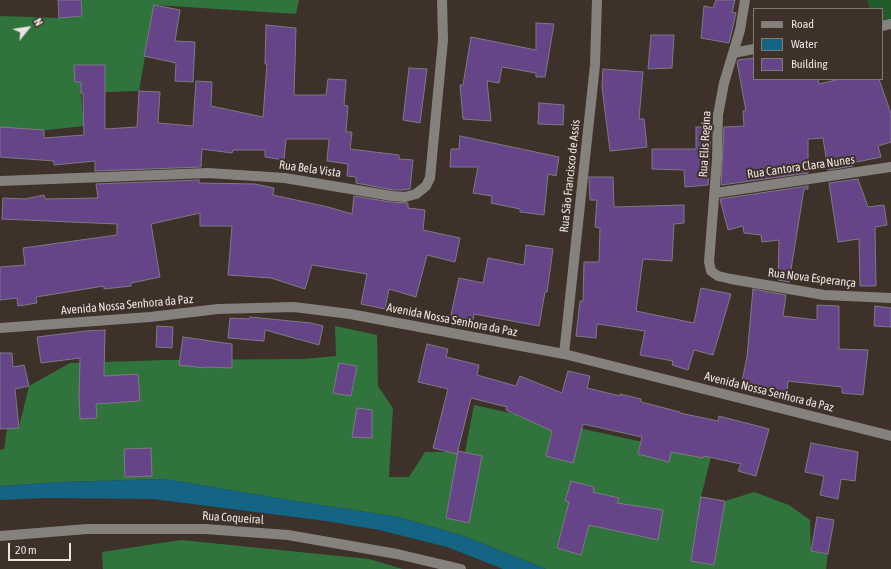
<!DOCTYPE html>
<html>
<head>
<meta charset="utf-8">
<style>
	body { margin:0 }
	#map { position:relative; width:891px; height:569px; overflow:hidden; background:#3d312a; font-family:"Asap Condensed",sans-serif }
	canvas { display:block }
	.legend { position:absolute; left:753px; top:8px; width:130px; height:72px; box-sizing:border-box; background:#3d312a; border:1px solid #837872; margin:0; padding:5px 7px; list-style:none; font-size:12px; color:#ebe3df }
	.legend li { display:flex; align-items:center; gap:8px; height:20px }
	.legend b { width:20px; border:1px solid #837872 }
	.north { position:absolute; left:8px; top:8px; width:40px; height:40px; -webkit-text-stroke:3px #3d312a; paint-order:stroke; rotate:60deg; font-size:11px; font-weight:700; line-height:16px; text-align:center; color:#ebe3df }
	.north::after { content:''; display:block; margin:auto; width:14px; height:18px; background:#ebe3df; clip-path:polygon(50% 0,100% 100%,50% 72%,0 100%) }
	.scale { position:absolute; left:8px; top:543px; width:63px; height:18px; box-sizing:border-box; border:2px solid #ebe3df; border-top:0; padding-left:5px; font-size:12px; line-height:14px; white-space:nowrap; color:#ebe3df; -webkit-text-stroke:3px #3d312a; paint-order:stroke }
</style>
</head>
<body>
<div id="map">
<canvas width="891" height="569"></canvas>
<ul class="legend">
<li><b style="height:5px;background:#85817c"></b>Road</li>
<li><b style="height:11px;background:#146484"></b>Water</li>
<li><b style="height:11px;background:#654588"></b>Building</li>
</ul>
<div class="north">N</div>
<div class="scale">20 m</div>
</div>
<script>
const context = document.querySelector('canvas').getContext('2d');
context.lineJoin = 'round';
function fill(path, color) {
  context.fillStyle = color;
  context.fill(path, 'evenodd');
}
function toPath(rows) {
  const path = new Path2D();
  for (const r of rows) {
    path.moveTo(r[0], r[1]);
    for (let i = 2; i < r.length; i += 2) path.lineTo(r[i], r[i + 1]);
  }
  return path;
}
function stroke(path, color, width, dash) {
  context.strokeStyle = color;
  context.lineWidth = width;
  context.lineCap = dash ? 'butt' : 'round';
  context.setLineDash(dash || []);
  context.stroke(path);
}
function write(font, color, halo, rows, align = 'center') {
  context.font = font + ' "Asap Condensed",sans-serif';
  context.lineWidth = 4;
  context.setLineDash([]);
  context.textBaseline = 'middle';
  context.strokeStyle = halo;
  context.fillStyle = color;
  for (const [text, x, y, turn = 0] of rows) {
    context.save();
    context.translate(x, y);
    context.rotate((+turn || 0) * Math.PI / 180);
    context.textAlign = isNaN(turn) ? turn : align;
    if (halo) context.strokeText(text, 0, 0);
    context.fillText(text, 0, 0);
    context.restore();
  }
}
const green = toPath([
	[867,0,891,0,891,25,882,26,882,9,870,9]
]);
const forest = toPath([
	[81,0,299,0,296,14,154,5,139,91,81,93,84,126,0,135,0,16,59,18,82,16],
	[335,326,377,335,378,386,393,408,389,477,409,477,425,452,465,452,474,405,711,457,701,497,725,501,754,492,789,505,810,520,811,551,828,554,826,569,546,569,461,535,398,517,283,499,165,479,62,482,0,486,0,450,4,449,7,429,19,427,29,386,70,363,166,360,303,359,336,356],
	[181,540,369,559,403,569,103,569,102,552]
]);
const water = toPath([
	[165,479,283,499,398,517,461,535,546,569,503,569,447,547,379,530,326,521,153,499,45,498,0,500,0,486,62,482]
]);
const building = toPath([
	[58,0,81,0,82,16,59,18,58,0],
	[716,0,735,0,732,12,736,13,729,43,701,38,704,6,713,8,716,0],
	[154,5,180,10,175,41,195,42,193,82,175,81,176,63,144,56,154,5],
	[536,23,554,24,545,77,536,77,536,73,502,67,499,83,487,81,491,121,463,119,460,85,463,85,471,37,536,50,536,23],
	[266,25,296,28,294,95,326,95,328,79,346,80,344,105,348,106,346,132,352,132,350,149,399,155,399,159,413,160,410,189,404,190,393,190,356,183,356,177,347,176,348,164,327,161,329,139,286,139,284,160,265,157,265,150,233,150,232,153,202,149,201,167,95,171,95,161,54,165,54,161,0,157,0,127,44,130,44,138,84,135,83,93,81,93,81,82,75,82,74,65,105,65,105,129,137,127,139,91,160,92,158,123,193,126,196,81,212,82,211,106,263,117,267,64,265,64,266,25],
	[651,35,674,35,672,68,648,69,651,35],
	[754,58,754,79,818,79,819,84,840,79,879,79,891,114,891,142,878,146,881,157,852,163,853,166,828,170,823,138,808,139,808,173,721,185,724,127,744,126,743,111,746,111,737,62,738,60,754,58],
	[409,68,427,69,420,123,403,120,409,68],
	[603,69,643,72,639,119,644,119,647,147,610,151,602,87,603,69],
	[539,103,564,105,563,125,538,124,539,103],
	[696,127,711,127,708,185,685,187,684,170,652,169,652,149,696,149,696,127],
	[460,136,559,157,556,176,548,174,544,215,520,212,520,209,491,203,492,196,473,193,478,167,450,167,451,149,459,149,460,136],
	[589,177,613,177,614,207,684,205,684,223,674,224,672,261,643,259,636,311,694,323,701,288,731,294,713,355,694,350,688,370,672,365,673,361,640,355,645,331,597,324,596,338,576,336,580,301,583,301,584,262,599,262,600,228,595,227,597,200,590,200,589,177],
	[858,179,868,207,884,205,887,225,875,227,876,286,860,286,859,239,838,242,829,183,858,179],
	[199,180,199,183,255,184,274,188,273,195,328,207,352,214,354,196,391,202,408,203,408,208,425,210,423,230,460,238,455,262,427,255,416,297,389,289,385,309,361,304,367,274,312,265,305,289,271,278,228,275,232,226,200,226,200,213,151,224,160,277,131,283,131,286,104,289,104,286,36,297,37,303,18,306,17,298,0,300,0,267,25,265,23,248,117,235,117,224,2,219,3,198,25,199,44,195,45,199,98,198,96,184,199,180],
	[808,186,808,189,804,189,789,282,778,280,779,240,762,242,761,235,744,233,743,226,728,230,720,199,808,186],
	[526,245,553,249,547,292,545,292,539,326,474,314,473,320,451,315,459,278,483,283,488,258,524,265,526,245],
	[753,289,786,295,783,316,817,320,817,305,839,306,839,349,868,350,863,395,842,393,842,387,788,381,787,395,742,381,747,357,753,289],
	[875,306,891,308,891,327,874,326,875,306],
	[250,317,311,323,323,326,319,345,265,330,264,341,228,338,230,318,249,319,250,317],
	[157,326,173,327,172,348,156,347,157,326],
	[105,330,104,376,138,374,140,401,96,404,97,418,80,419,79,395,80,358,41,363,37,337,86,331,105,330],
	[183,337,232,344,232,368,205,367,205,368,179,365,183,337],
	[427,344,448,349,446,357,479,365,477,375,516,386,520,376,562,393,568,371,590,376,587,388,620,396,620,394,641,399,641,402,680,412,680,413,718,421,719,416,769,429,756,476,738,471,741,464,704,456,703,458,671,452,669,462,638,454,642,437,583,424,573,463,546,456,552,431,506,410,507,407,471,398,457,454,433,448,448,389,418,382,427,344],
	[0,353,12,353,13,367,24,365,29,386,15,389,19,428,0,429,0,353],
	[339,363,357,366,351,396,333,393,339,363],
	[357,408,372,410,372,438,352,437,357,408],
	[811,443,858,452,855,481,841,479,838,499,820,495,824,476,805,472,811,443],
	[151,448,152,476,125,477,124,449,151,448],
	[458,451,482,456,469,523,446,518,458,451],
	[571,481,594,487,593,492,619,498,617,503,663,510,658,540,589,525,581,555,557,548,569,502,565,501,571,481],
	[701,497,725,501,714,565,691,561,701,497],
	[817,517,834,520,828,554,811,551,817,517]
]);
const minor = toPath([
	[745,0,740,30,724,83,718,115,717,159,709,262,711,271,718,276,731,279,824,295,891,298],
	[882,26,891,24],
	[733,53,754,49],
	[0,181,208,173,285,178,392,196,405,197,416,194,426,186,430,178,443,40,442,0],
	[715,193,891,167],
	[0,328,150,317,218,309,294,307,350,314,564,354,891,436],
	[564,354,595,65,597,0],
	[0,536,87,529,205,529,288,535,397,554,461,569]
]);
const streetNames = [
	["Rua Elis Regina",705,144,-87],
	["Rua Cantora Clara Nunes",801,167,-8],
	["Rua Bela Vista",310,169,8],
	["Rua São Francisco de Assis",570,176,-84],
	["Rua Nova Esperança",812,278,7],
	["Avenida Nossa Senhora da Paz",127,305,-5],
	["Avenida Nossa Senhora da Paz",452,320,11],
	["Avenida Nossa Senhora da Paz",769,392,14],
	["Rua Coqueiral",233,518,4]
];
fill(green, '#215b2c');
fill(forest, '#30733c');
fill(water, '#146484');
fill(building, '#654588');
stroke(building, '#7f7986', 1);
stroke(minor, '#85817c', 10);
write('12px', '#ebe3df', '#3d312a', streetNames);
</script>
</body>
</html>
